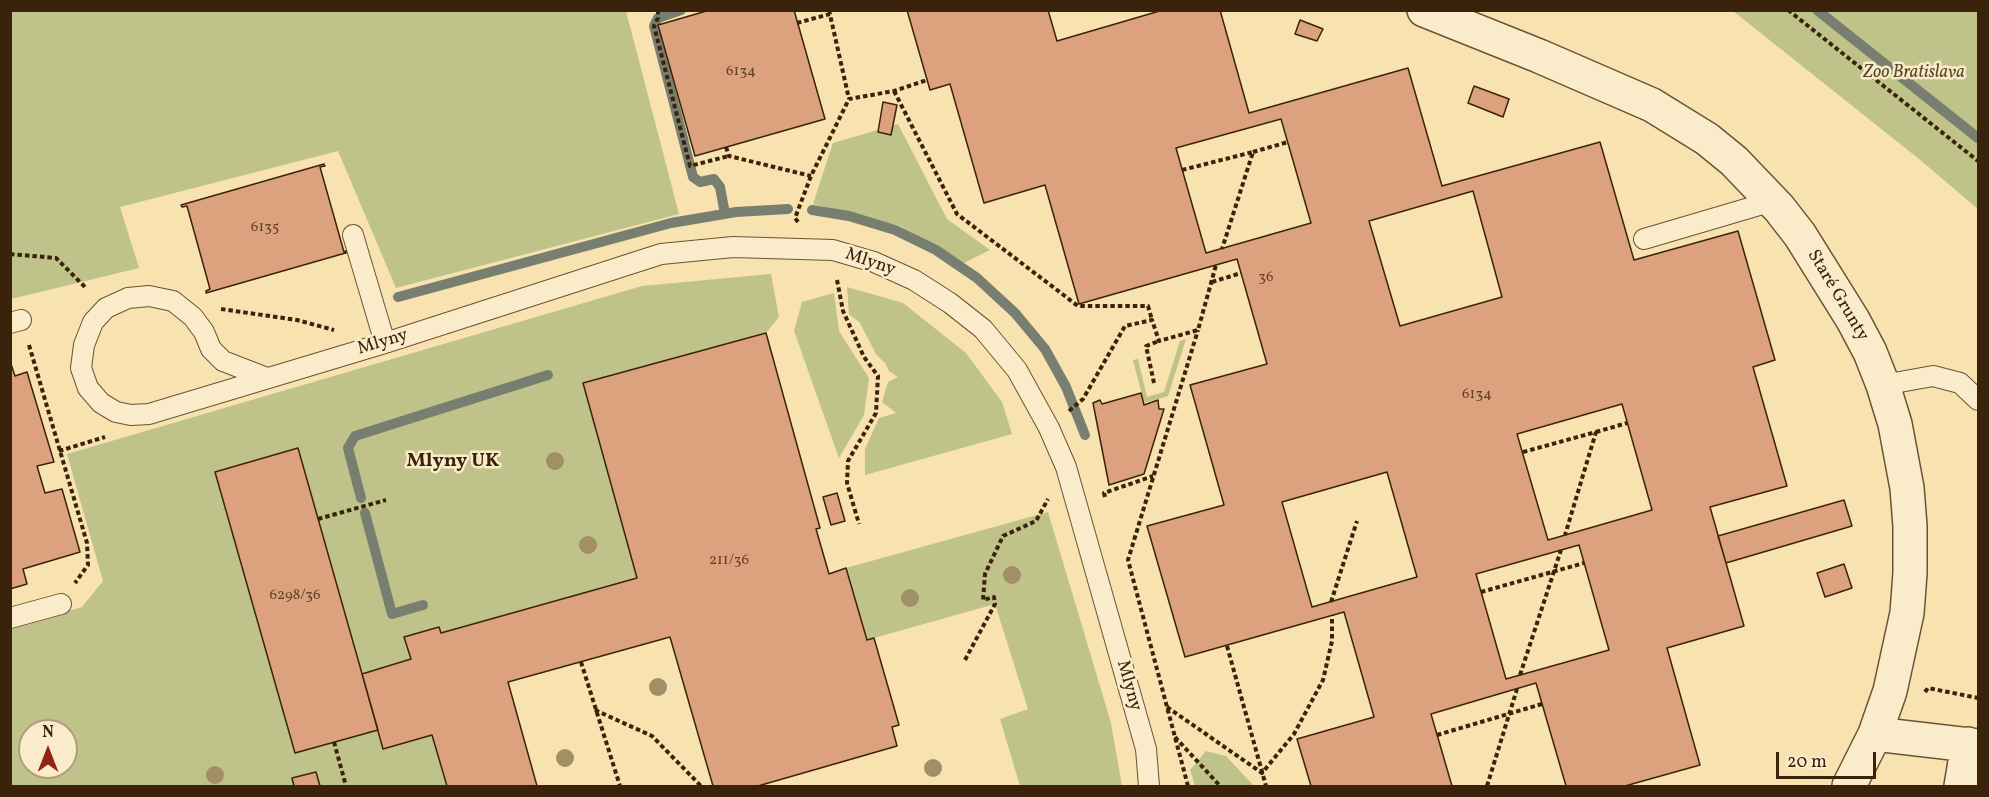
<!DOCTYPE html>
<html>
<head>
<meta charset="utf-8">
<style>
	body { margin:0 }
	#map { position:relative; width:1989px; height:797px; overflow:hidden; background:#f8e2af; font-family:Vollkorn,serif }
	canvas { display:block }
	.frame { position:absolute; inset:0; border:12px solid #3b230b; pointer-events:none }
	.north { position:absolute; left:18px; top:719px; width:60px; height:60px; box-sizing:border-box; background:#faeccb; border:2px solid #ae9c7e; border-radius:50%; rotate:0deg; font-size:16px; font-weight:700; line-height:24px; text-align:center; color:#3b230b }
	.north::after { content:''; display:block; margin:auto; width:21px; height:27px; background:#8f2418; clip-path:polygon(50% 0,100% 100%,50% 72%,0 100%) }
	.scale { position:absolute; left:1776px; top:752px; width:100px; height:27px; box-sizing:border-box; border:3px solid #3b230b; border-top:0; padding-left:8px; font-size:18px; line-height:21px; white-space:nowrap; color:#3b230b; -webkit-text-stroke:4px #faeccb; paint-order:stroke }
</style>
</head>
<body>
<div id="map">
<canvas width="1989" height="797"></canvas>
<div class="frame"></div>
<div class="north">N</div>
<div class="scale">20 m</div>
</div>
<script>
const context = document.querySelector('canvas').getContext('2d');
context.lineJoin = 'round';
function fill(path, color) {
  context.fillStyle = color;
  context.fill(path, 'evenodd');
}
function toPath(rows) {
  const path = new Path2D();
  for (const r of rows) {
    path.moveTo(r[0], r[1]);
    for (let i = 2; i < r.length; i += 2) path.lineTo(r[i], r[i + 1]);
  }
  return path;
}
function stroke(path, color, width, dash) {
  context.strokeStyle = color;
  context.lineWidth = width;
  context.lineCap = dash ? 'butt' : 'round';
  context.setLineDash(dash || []);
  context.stroke(path);
}
function write(font, color, halo, rows, align = 'center') {
  context.font = font + ' Vollkorn,serif';
  context.lineWidth = 5;
  context.setLineDash([]);
  context.textBaseline = 'middle';
  context.strokeStyle = halo;
  context.fillStyle = color;
  for (const [text, x, y, turn = 0] of rows) {
    context.save();
    context.translate(x, y);
    context.rotate((+turn || 0) * Math.PI / 180);
    context.textAlign = isNaN(turn) ? turn : align;
    if (halo) context.strokeText(text, 0, 0);
    context.fillText(text, 0, 0);
    context.restore();
  }
}
const green = toPath([
	[10,11,626,11,679,214,396,288,338,151,120,207,139,268,11,299],
	[1733,11,1978,11,1978,209,1919,159],
	[898,124,947,219,990,250,964,263,900,226,813,204,833,143],
	[771,274,779,317,766,333,583,383,637,578,441,633,439,627,404,637,411,659,362,674,298,448,215,472,295,752,378,730,383,749,432,735,447,786,11,786,11,628,82,607,103,581,67,454,642,286],
	[30,731,66,731,66,767,30,767],
	[847,287,903,303,966,353,1002,402,1012,434,865,475,865,449,879,418,896,413,882,402,888,382,898,377,889,371,885,363,876,354,860,323,849,314],
	[834,293,839,331,869,378,864,415,839,458,794,331,802,302],
	[1186,339,1168,396,1144,403,1133,360,1138,359,1147,397,1164,392,1180,341],
	[1048,512,1111,723,1122,786,1020,786,1000,719,1028,709,995,604,867,640,846,568],
	[1206,751,1226,756,1254,786,1195,786,1190,770]
]);
const stream = toPath([
	[681,10,658,18,654,26,693,177,700,182,714,179,720,187,725,214],
	[1817,10,1978,138],
	[812,210,849,216,895,230,936,250,977,278,1015,313,1045,349,1066,387,1085,435],
	[398,297,671,223,736,212,788,209],
	[361,498,348,448,355,436,548,375],
	[365,513,392,614,423,605]
]);
const building = toPath([
	[710,10,794,10,825,119,695,156,658,25,710,10],
	[907,10,1048,10,1057,41,1163,10,1220,10,1249,113,1408,68,1442,186,1600,142,1634,260,1738,231,1775,360,1753,367,1787,486,1710,507,1744,626,1667,648,1700,765,1625,786,1566,786,1536,683,1431,714,1452,786,1311,786,1297,739,1374,717,1344,612,1185,657,1147,526,1224,505,1190,385,1267,364,1237,259,1079,304,1045,185,984,203,950,84,930,90,907,10],
	[1281,119,1311,223,1206,253,1176,148,1281,119],
	[1473,191,1502,297,1400,326,1369,221,1473,191],
	[1622,404,1652,510,1548,540,1517,434,1622,404],
	[1387,472,1417,577,1312,607,1282,502,1387,472],
	[1579,545,1609,650,1506,679,1476,574,1579,545],
	[1300,20,1323,29,1317,41,1295,34,1300,20],
	[1474,86,1509,99,1503,117,1468,103,1474,86],
	[883,102,897,105,891,135,878,132,883,102],
	[324,164,325,166,320,167,344,252,348,250,349,252,206,293,206,291,210,289,187,206,182,207,181,205,324,164],
	[766,333,820,528,816,529,829,574,846,568,867,640,874,638,899,725,892,727,897,746,758,786,713,786,670,637,508,682,537,786,447,786,432,735,383,749,362,674,411,659,404,637,439,627,441,633,637,578,583,383,766,333],
	[10,361,15,376,27,372,54,462,37,466,45,493,62,489,80,552,23,569,27,584,10,589,10,361],
	[1141,393,1144,405,1158,400,1159,409,1164,409,1144,474,1109,485,1093,403,1100,400,1102,404,1141,393],
	[298,448,378,730,295,753,215,472,298,448],
	[837,493,845,521,831,525,823,497,837,493],
	[1844,500,1852,526,1726,563,1718,536,1844,500],
	[1844,564,1852,588,1825,597,1817,573,1844,564],
	[316,772,320,786,294,786,292,778,316,772]
]);
const path = toPath([
	[658,10,658,18,654,26,690,166,729,156],
	[829,10,849,99],
	[1788,10,1978,161],
	[797,23,830,14],
	[894,91,957,214,1078,306,1148,306,1152,320],
	[726,147,729,156,811,176],
	[1253,152,1288,142],
	[1182,170,1253,152,1222,249],
	[798,222,795,218,811,176,849,99,894,91,927,80],
	[10,254,56,258,87,289],
	[837,280,843,311,864,357,878,376,876,413,848,461,847,483,859,524],
	[1212,282,1241,273],
	[221,309,297,320,334,330],
	[29,345,87,543,88,565,75,583],
	[1154,383,1146,346,1159,341],
	[1069,411,1083,399,1125,326,1152,320,1159,341,1198,330,1216,265],
	[1596,432,1627,423],
	[59,451,105,437],
	[1523,452,1596,432,1565,535],
	[1105,497,1104,493,1153,476],
	[318,519,386,500],
	[1481,592,1584,563],
	[1331,602,1357,521],
	[1227,646,1266,786],
	[965,660,995,604,994,597,983,600,985,574,1003,536,1036,521,1048,499],
	[581,662,620,786],
	[1520,675,1561,550],
	[1925,692,1928,688,1978,698],
	[1167,707,1262,773,1294,734,1323,680,1332,641,1332,615],
	[595,710,652,736,701,786],
	[1437,735,1542,704],
	[1175,737,1220,786],
	[334,742,346,786],
	[1188,786,1128,560,1198,330],
	[1487,786,1517,689]
]);
const service = toPath([
	[353,235,385,343],
	[1644,239,1773,201],
	[10,323,21,320],
	[267,378,223,361,211,349,204,332,193,317,173,301,149,296,128,298,106,308,93,322,84,345,81,368,88,388,101,403,116,412,131,415,149,414,385,343,661,254,733,247,833,250,874,262,914,280,950,303,983,329,1017,370,1049,428,1066,467,1146,749,1149,786],
	[1883,385,1933,376,1960,383,1978,400],
	[10,618,61,604]
]);
const minor = toPath([
	[1424,10,1539,56,1652,105,1707,139,1734,161,1779,208,1800,235,1853,320,1870,352,1883,385,1895,424,1907,488,1910,526,1910,573,1907,613,1890,691,1875,734,1849,786],
	[1875,734,1978,746],
	[1961,786,1968,744]
]);
const trees = [
	[555,461],
	[588,545],
	[1012,575],
	[910,598],
	[658,687],
	[565,758],
	[933,768],
	[215,775]
];
const numberNames = [
	["6134",741,72],
	["6135",265,228],
	["36",1266,278],
	["6134",1477,395],
	["211/36",729,561],
	["6298/36",295,596]
];
const parkNames = [
	["Zoo Bratislava",1914,74]
];
const streetNames = [
	["Mlyny",870,263,19],
	["Staré Grunty",1837,296,59],
	["Mlyny",383,343,-17],
	["Mlyny",1128,686,74]
];
const neighbourhoodNames = [
	["Mlyny UK",453,462]
];
fill(green, '#bfc389');
stroke(stream, '#787f71', 10);
fill(building, '#dba27d');
stroke(building, '#3b230b', 1.5);
stroke(service, '#6a5334', 22);
stroke(minor, '#6a5334', 36);
stroke(path, '#3b230b', 4, [4.5, 3]);
stroke(service, '#faeccb', 20);
stroke(minor, '#faeccb', 33);
context.fillStyle = '#a28f66';
for (const [x, y] of trees) {
  context.beginPath();
  context.arc(x, y, 9, 0, 2 * Math.PI);
  context.fill();
}
write('15px', '#634328', null, numberNames);
write('italic 18px', '#5c4b2a', '#faeccb', parkNames);
write('18px', '#3b230b', '#faeccb', streetNames);
write('bold 20px', '#3b230b', '#faeccb', neighbourhoodNames);
</script>
</body>
</html>
